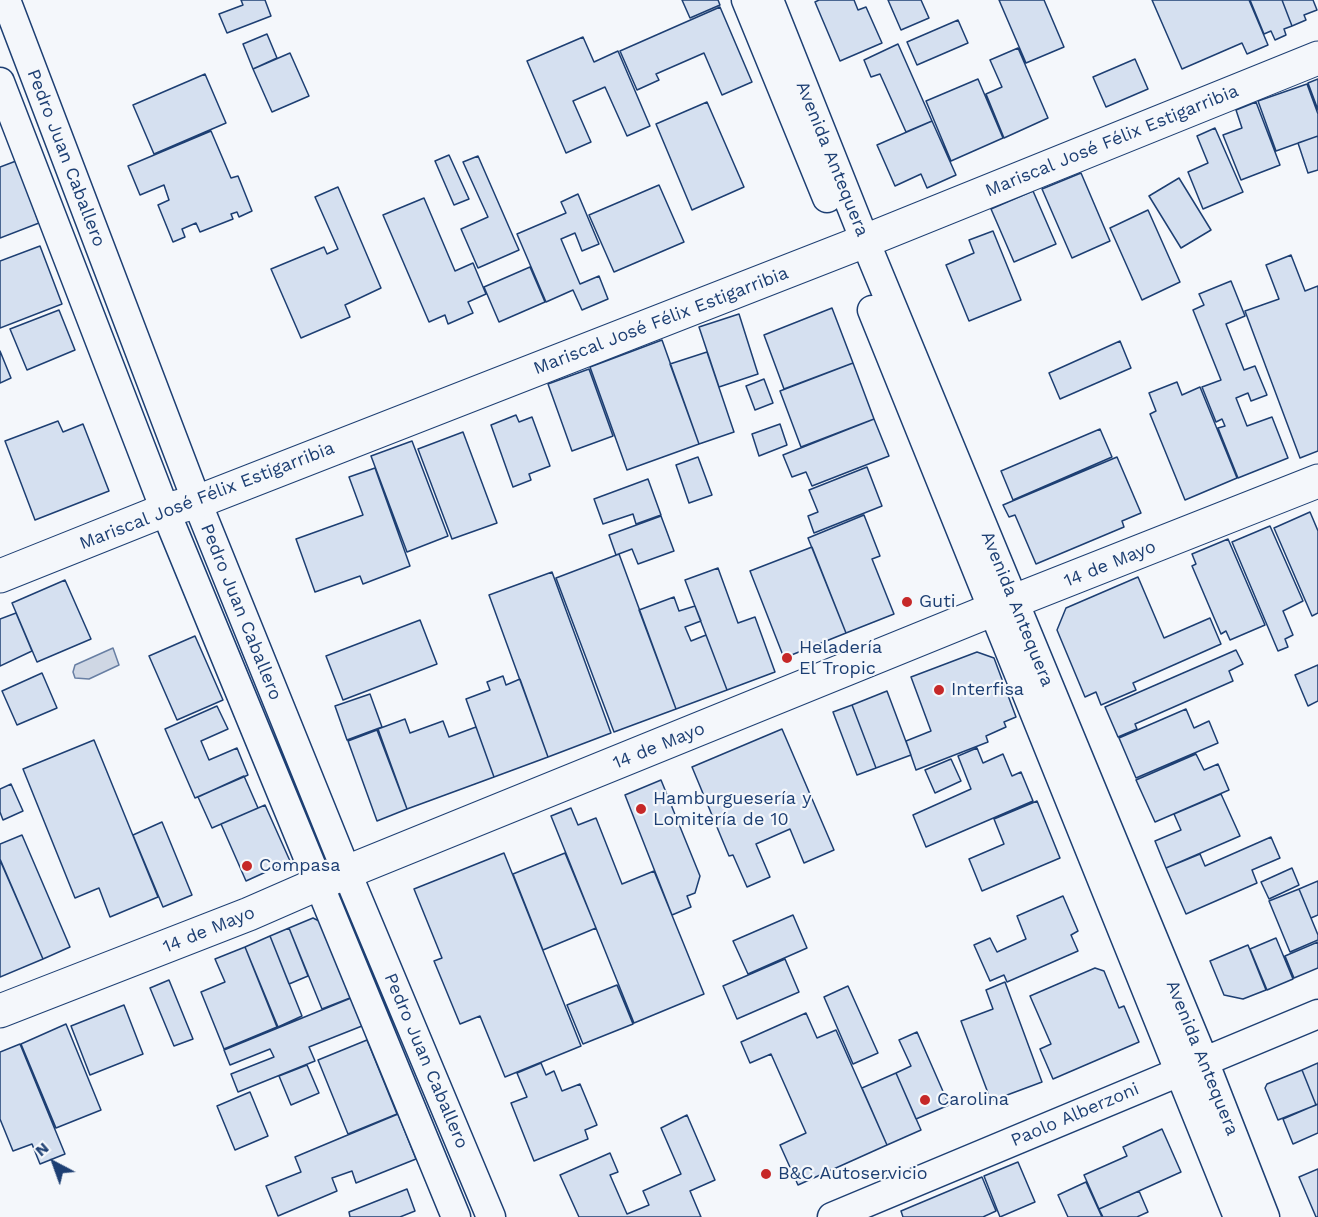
<!DOCTYPE html>
<html>
<head>
<meta charset="utf-8">
<style>
	body { margin:0 }
	#map { position:relative; width:1318px; height:1217px; overflow:hidden; background:#f4f7fb; font-family:"Work Sans",sans-serif }
	canvas { display:block }
	.north { position:absolute; left:24px; top:1133px; width:60px; height:60px; -webkit-text-stroke:4px #f4f7fb; paint-order:stroke; rotate:319deg; font-size:16px; font-weight:700; line-height:24px; text-align:center; color:#1d3f73 }
	.north::after { content:''; display:block; margin:auto; width:21px; height:27px; background:#1d3f73; clip-path:polygon(50% 0,100% 100%,50% 72%,0 100%) }
</style>
</head>
<body>
<div id="map">
<canvas width="1318" height="1217"></canvas>
<div class="north">N</div>
</div>
<script>
const context = document.querySelector('canvas').getContext('2d');
context.lineJoin = 'round';
function fill(path, color) {
  context.fillStyle = color;
  context.fill(path, 'evenodd');
}
function toPath(rows) {
  const path = new Path2D();
  for (const r of rows) {
    path.moveTo(r[0], r[1]);
    for (let i = 2; i < r.length; i += 2) path.lineTo(r[i], r[i + 1]);
  }
  return path;
}
function stroke(path, color, width, dash) {
  context.strokeStyle = color;
  context.lineWidth = width;
  context.lineCap = dash ? 'butt' : 'round';
  context.setLineDash(dash || []);
  context.stroke(path);
}
function write(font, color, halo, rows, align = 'center') {
  context.font = font + ' "Work Sans",sans-serif';
  context.lineWidth = 4.5;
  context.setLineDash([]);
  context.textBaseline = 'middle';
  context.strokeStyle = halo;
  context.fillStyle = color;
  for (const [text, x, y, turn = 0] of rows) {
    context.save();
    context.translate(x, y);
    context.rotate((+turn || 0) * Math.PI / 180);
    context.textAlign = isNaN(turn) ? turn : align;
    if (halo) context.strokeText(text, 0, 0);
    context.fillText(text, 0, 0);
    context.restore();
  }
}
const water = toPath([
	[113,648,119,665,89,679,75,678,73,672,75,665,113,648]
]);
const building = toPath([
	[241,0,265,0,271,16,227,33,219,14,243,5,241,0],
	[682,0,718,0,720,5,690,18,682,0],
	[819,0,854,0,858,10,866,7,882,43,840,61,815,2,819,0],
	[888,0,921,0,929,18,901,30,888,0],
	[999,0,1044,0,1064,47,1026,63,999,0],
	[1152,0,1249,0,1268,45,1247,54,1242,43,1182,69,1152,0],
	[1250,0,1282,0,1292,26,1284,29,1286,35,1275,40,1271,31,1264,34,1250,0],
	[1282,0,1313,0,1317,10,1304,15,1306,20,1292,26,1282,0],
	[720,7,752,82,722,95,704,53,656,74,659,80,637,90,620,51,720,7],
	[958,20,968,43,917,65,907,42,958,20],
	[267,34,277,58,253,69,243,44,267,34],
	[583,37,594,62,618,51,650,126,627,136,605,87,573,101,591,142,566,153,527,61,583,37],
	[898,44,932,121,906,132,880,74,871,77,864,60,898,44],
	[1018,48,1048,118,1004,138,986,94,1002,87,990,60,1018,48],
	[290,53,309,96,272,112,253,69,290,53],
	[1135,59,1148,89,1106,107,1093,77,1135,59],
	[205,74,226,123,154,154,133,105,205,74],
	[978,79,1003,138,951,161,926,101,978,79],
	[1318,79,1318,110,1308,83,1318,79],
	[1307,84,1318,114,1318,136,1276,151,1258,101,1307,84],
	[707,102,744,187,692,210,656,124,707,102],
	[1256,102,1280,165,1241,180,1223,135,1242,128,1236,110,1256,102],
	[932,121,956,175,927,188,921,174,895,186,877,145,932,121],
	[1215,128,1243,192,1203,209,1188,172,1208,163,1197,136,1215,128],
	[211,131,231,178,238,176,252,211,239,217,237,212,231,214,233,219,200,232,196,223,182,229,185,237,173,242,158,205,169,200,164,185,140,195,128,166,211,131],
	[1318,136,1318,170,1308,173,1298,143,1318,136],
	[449,155,469,199,454,205,435,161,449,155],
	[478,156,519,250,478,268,461,229,488,217,463,162,478,156],
	[16,161,39,223,0,238,0,167,16,161],
	[1081,173,1110,241,1072,258,1042,189,1081,173],
	[1179,178,1211,230,1181,248,1149,196,1179,178],
	[659,185,684,242,614,272,589,215,659,185],
	[338,187,381,288,345,305,350,317,301,338,271,269,324,247,327,254,338,249,315,197,338,187],
	[1033,191,1056,244,1014,262,991,209,1033,191],
	[578,194,599,244,582,251,575,233,561,239,580,284,599,276,608,299,582,310,573,290,546,302,517,234,566,213,561,202,578,194],
	[424,198,455,271,473,263,486,294,468,302,473,313,448,324,445,315,429,322,383,215,424,198],
	[1148,210,1180,282,1142,300,1110,228,1148,210],
	[993,231,1021,300,969,321,946,265,974,253,969,240,993,231],
	[40,246,62,304,0,328,0,261,40,246],
	[1291,255,1305,291,1318,286,1318,451,1300,458,1245,311,1279,299,1266,265,1291,255],
	[530,267,545,302,499,322,484,287,530,267],
	[1231,281,1245,316,1226,324,1244,370,1255,366,1267,395,1251,401,1248,393,1236,398,1247,426,1272,417,1288,458,1238,478,1218,428,1225,426,1222,419,1216,422,1202,387,1221,380,1193,310,1204,305,1199,294,1231,281],
	[832,308,853,363,784,389,764,335,832,308],
	[59,310,75,350,27,370,10,329,59,310],
	[739,314,758,374,719,387,699,327,739,314],
	[662,340,699,444,627,470,590,367,662,340],
	[1120,341,1131,368,1060,399,1049,373,1120,341],
	[0,351,11,378,0,383,0,351],
	[707,352,734,432,699,444,670,364,707,352],
	[853,363,874,419,801,447,780,391,853,363],
	[589,369,613,436,572,451,548,384,589,369],
	[764,379,773,403,755,410,746,386,764,379],
	[1177,382,1182,395,1200,387,1237,478,1185,500,1150,414,1156,411,1149,393,1177,382],
	[516,415,519,422,532,417,550,466,529,474,531,480,513,487,491,425,516,415],
	[874,419,889,456,812,486,806,472,792,477,783,455,874,419],
	[58,421,63,432,83,424,109,491,35,520,5,441,58,421],
	[780,424,787,445,759,456,752,434,780,424],
	[1100,429,1112,457,1013,500,1001,471,1100,429],
	[463,432,497,523,452,539,418,449,463,432],
	[412,441,448,536,407,552,371,456,412,441],
	[698,457,712,495,689,503,676,465,698,457],
	[1117,457,1141,513,1122,521,1124,527,1036,564,1015,515,1009,517,1003,505,1117,457],
	[867,467,882,506,814,533,808,516,818,512,809,490,867,467],
	[375,468,410,566,363,584,360,576,315,592,296,539,363,515,349,477,375,468],
	[648,479,661,515,636,524,633,514,603,524,594,499,648,479],
	[1310,512,1318,531,1318,613,1312,616,1274,528,1310,512],
	[864,515,880,556,872,559,894,614,846,633,808,538,864,515],
	[661,516,674,551,638,564,632,549,616,555,609,535,661,516],
	[1270,526,1303,601,1283,611,1293,635,1285,639,1288,647,1278,651,1232,542,1270,526],
	[1228,539,1265,625,1230,640,1226,631,1221,634,1192,566,1196,564,1192,554,1228,539],
	[812,547,846,633,784,658,750,571,812,547],
	[619,554,676,709,614,732,556,578,619,554],
	[718,568,738,623,755,617,775,672,727,690,685,580,718,568],
	[552,572,611,733,548,757,489,595,552,572],
	[1138,577,1164,638,1210,618,1221,644,1133,683,1136,690,1101,705,1096,692,1085,697,1057,630,1066,608,1138,577],
	[65,580,91,639,37,662,12,603,65,580],
	[674,597,679,611,695,606,701,621,685,627,691,641,706,635,727,690,676,709,639,610,674,597],
	[16,613,32,651,0,666,0,619,16,613],
	[420,620,437,664,343,700,326,656,420,620],
	[195,636,223,700,177,720,149,656,195,636],
	[1236,650,1243,664,1229,671,1233,681,1135,724,1137,729,1118,737,1105,707,1236,650],
	[977,652,994,658,1016,717,1004,722,1006,727,986,736,988,742,916,770,906,741,931,731,911,677,977,652],
	[1318,665,1318,701,1308,706,1295,675,1318,665],
	[42,673,57,708,17,725,2,691,42,673],
	[503,676,506,685,520,679,548,757,494,777,466,699,490,690,487,682,503,676],
	[887,691,911,755,876,768,852,705,887,691],
	[370,694,382,727,347,740,335,706,370,694],
	[852,705,876,768,857,775,833,712,852,705],
	[217,706,228,729,201,741,209,760,237,748,248,775,195,798,165,729,217,706],
	[1186,709,1194,728,1209,721,1218,743,1136,778,1119,738,1186,709],
	[405,719,410,733,443,721,449,737,476,727,494,777,407,809,378,729,405,719],
	[782,729,834,850,804,863,790,829,756,844,770,877,747,887,733,855,729,856,692,767,782,729],
	[377,730,407,809,377,821,348,741,377,730],
	[94,740,158,897,110,917,99,888,75,898,23,769,94,740],
	[977,748,983,763,1003,754,1012,776,1021,772,1033,801,926,847,913,815,971,789,958,756,977,748],
	[1196,754,1204,770,1218,764,1229,790,1155,822,1136,780,1196,754],
	[951,759,961,781,935,793,925,770,951,759],
	[244,776,258,808,212,828,198,797,244,776],
	[661,780,700,876,695,893,687,896,691,907,672,915,625,795,661,780],
	[11,784,23,811,3,820,0,812,0,789,11,784],
	[1221,794,1240,836,1166,868,1155,841,1181,830,1174,814,1221,794],
	[1037,801,1060,858,982,891,969,859,1004,844,994,819,1037,801],
	[265,805,290,861,246,881,221,824,265,805],
	[571,808,578,825,596,818,622,884,654,871,704,994,634,1023,551,816,571,808],
	[162,822,192,895,163,907,133,835,162,822],
	[22,835,70,947,43,959,0,859,0,844,22,835],
	[1271,837,1280,858,1252,870,1257,883,1186,914,1166,868,1200,854,1205,866,1271,837],
	[504,853,581,1046,505,1077,480,1016,460,1024,434,961,442,958,414,889,504,853],
	[565,853,596,928,543,950,513,874,565,853],
	[0,860,43,959,0,977,0,860],
	[1292,868,1299,885,1269,899,1261,882,1292,868],
	[1318,881,1318,915,1311,918,1299,889,1318,881],
	[1299,889,1318,935,1318,940,1290,952,1269,901,1299,889],
	[1063,896,1078,931,1071,935,1078,951,1007,982,1004,975,990,981,974,945,990,938,997,952,1026,939,1017,916,1063,896],
	[793,915,807,948,748,974,733,941,793,915],
	[313,918,325,924,355,996,322,1009,289,928,313,918],
	[289,928,308,976,289,984,270,936,289,928],
	[270,936,302,1016,278,1027,245,947,270,936],
	[1276,938,1293,979,1267,990,1250,949,1276,938],
	[1318,942,1318,968,1294,978,1285,956,1318,942],
	[1248,945,1266,990,1243,999,1224,995,1210,961,1248,945],
	[245,947,277,1027,224,1049,201,992,225,982,215,959,245,947],
	[785,959,799,992,737,1019,723,986,785,959],
	[1095,968,1104,971,1119,1008,1124,1006,1139,1042,1053,1079,1040,1049,1051,1044,1030,996,1095,968],
	[169,980,193,1039,174,1046,150,988,169,980],
	[1005,982,1042,1082,991,1101,961,1021,993,1009,986,990,1005,982],
	[617,985,633,1024,583,1044,567,1005,617,985],
	[848,986,878,1053,853,1064,824,997,848,986],
	[351,998,362,1026,309,1047,315,1061,238,1092,231,1074,274,1057,270,1049,230,1065,224,1050,351,998],
	[124,1005,143,1054,90,1075,71,1026,124,1005],
	[806,1013,817,1038,836,1030,887,1145,798,1185,780,1145,806,1133,771,1054,750,1063,741,1042,806,1013],
	[66,1024,101,1110,56,1128,21,1044,66,1024],
	[917,1032,949,1105,916,1119,896,1073,911,1066,899,1040,917,1032],
	[367,1040,397,1114,348,1134,318,1060,367,1040],
	[20,1044,65,1154,40,1164,32,1144,13,1151,0,1119,0,1052,20,1044],
	[541,1063,546,1075,554,1071,562,1091,580,1084,597,1125,585,1130,588,1139,534,1161,511,1103,527,1097,517,1073,541,1063],
	[1318,1063,1318,1104,1316,1105,1302,1070,1318,1063],
	[307,1065,319,1093,291,1105,279,1076,307,1065],
	[1302,1070,1316,1105,1278,1120,1265,1088,1267,1084,1302,1070],
	[896,1073,921,1130,887,1145,862,1088,896,1073],
	[250,1092,268,1136,235,1150,217,1106,250,1092],
	[1318,1104,1318,1133,1293,1144,1283,1119,1318,1104],
	[398,1114,416,1159,356,1183,352,1171,332,1178,337,1191,278,1216,266,1186,301,1172,295,1157,398,1114],
	[687,1115,715,1180,690,1191,701,1217,579,1217,560,1175,610,1153,618,1172,610,1175,627,1214,649,1205,643,1191,681,1174,661,1128,687,1115],
	[1162,1129,1181,1172,1099,1209,1084,1175,1127,1156,1123,1147,1162,1129],
	[1018,1162,1035,1202,1000,1217,984,1176,1018,1162],
	[1318,1169,1318,1217,1316,1217,1299,1177,1318,1169],
	[982,1177,996,1211,983,1217,903,1217,901,1211,982,1177],
	[1086,1182,1102,1217,1068,1217,1058,1195,1086,1182],
	[407,1189,415,1211,400,1217,350,1217,349,1212,407,1189],
	[1139,1191,1148,1212,1137,1217,1103,1217,1099,1209,1139,1191]
]);
const street = toPath([
	[6,0,197,502,347,873,491,1217],
	[746,0,827,198],
	[769,0,865,241,1204,1061,1265,1217],
	[0,82,165,510,456,1217],
	[872,310,1238,1217],
	[832,1217,1318,1014]
]);
const secondary = toPath([
	[0,576,165,510,197,502,865,241,1318,58],
	[0,1011,249,914,320,883,994,609,1318,481]
]);
const markers = [
	[907,602,6,"#c62828"],
	[787,658,6,"#c62828"],
	[939,690,6,"#c62828"],
	[641,809,6,"#c62828"],
	[247,866,6,"#c62828"],
	[925,1100,6,"#c62828"],
	[766,1174,6,"#c62828"]
];
const streetNames = [
	["Mariscal José Félix Estigarribia",1112,141,-22],
	["Pedro Juan Caballero",66,158,69],
	["Avenida Antequera",832,159,68],
	["Mariscal José Félix Estigarribia",661,321,-21],
	["Mariscal José Félix Estigarribia",207,496,-21],
	["14 de Mayo",1110,564,-22],
	["Avenida Antequera",1017,609,68],
	["Pedro Juan Caballero",241,612,68],
	["14 de Mayo",659,746,-22],
	["14 de Mayo",209,930,-22],
	["Avenida Antequera",1202,1058,68],
	["Pedro Juan Caballero",426,1061,67],
	["Paolo Alberzoni",1075,1115,-23]
];
const poiNames = [
	["Guti",919,602],
	["Heladería",799,648],
	["El Tropic",799,669],
	["Interfisa",951,690],
	["Hamburguesería y",653,799],
	["Lomitería de 10",653,820],
	["Compasa",259,866],
	["Carolina",937,1100],
	["B&C Autoservicio",778,1174]
];
fill(water, '#cfd7e4');
stroke(water, '#687fa3', 1.5);
fill(building, '#d5e0f0');
stroke(building, '#1d3f73', 1.5);
stroke(street, '#1d3f73', 31);
stroke(secondary, '#1d3f73', 35);
stroke(street, '#f4f7fb', 28);
stroke(secondary, '#f4f7fb', 33);
for (const [x, y, r, color] of markers) {
  const dot = new Path2D();
  dot.arc(x, y, r, 0, 2 * Math.PI);
  context.fillStyle = color;
  context.fill(dot);
  stroke(dot, '#f4f7fb', 2);
}
write('18px', '#1d3f73', '#f4f7fb', streetNames);
write('18px', '#1d3f73', '#f4f7fb', poiNames, 'left');
</script>
</body>
</html>
